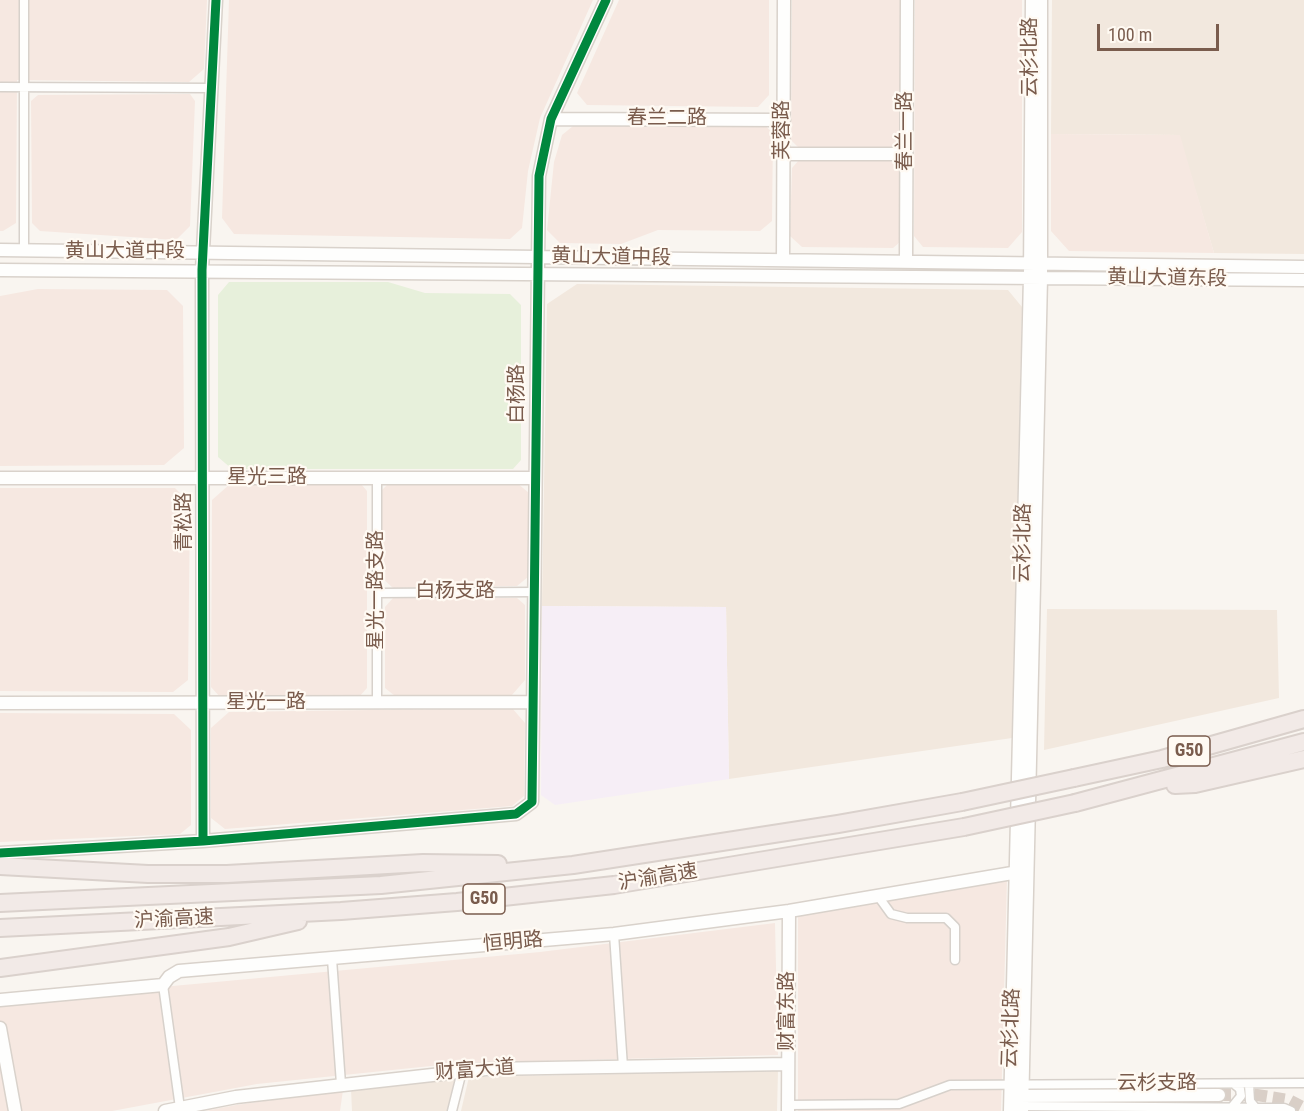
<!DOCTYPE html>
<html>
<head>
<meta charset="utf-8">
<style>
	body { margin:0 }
	#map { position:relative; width:1304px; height:1111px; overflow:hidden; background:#f9f5f0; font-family:"Roboto Condensed",sans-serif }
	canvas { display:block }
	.scale { position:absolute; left:1097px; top:24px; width:122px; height:27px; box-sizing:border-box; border:3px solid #7a5c4d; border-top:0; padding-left:8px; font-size:18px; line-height:21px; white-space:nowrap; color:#7a5c4d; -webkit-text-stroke:4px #fffaf3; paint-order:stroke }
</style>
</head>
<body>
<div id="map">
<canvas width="1304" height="1111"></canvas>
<div class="scale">100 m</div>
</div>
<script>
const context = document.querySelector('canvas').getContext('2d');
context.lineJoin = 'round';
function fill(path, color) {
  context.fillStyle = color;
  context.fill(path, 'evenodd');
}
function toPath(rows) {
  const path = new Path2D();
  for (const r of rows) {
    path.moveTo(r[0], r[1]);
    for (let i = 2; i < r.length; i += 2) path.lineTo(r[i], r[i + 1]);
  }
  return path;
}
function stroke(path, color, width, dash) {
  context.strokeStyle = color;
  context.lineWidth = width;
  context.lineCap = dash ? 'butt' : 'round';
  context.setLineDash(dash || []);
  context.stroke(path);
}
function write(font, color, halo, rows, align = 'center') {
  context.font = font + ' "Roboto Condensed","Noto Sans SC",sans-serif';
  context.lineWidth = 4.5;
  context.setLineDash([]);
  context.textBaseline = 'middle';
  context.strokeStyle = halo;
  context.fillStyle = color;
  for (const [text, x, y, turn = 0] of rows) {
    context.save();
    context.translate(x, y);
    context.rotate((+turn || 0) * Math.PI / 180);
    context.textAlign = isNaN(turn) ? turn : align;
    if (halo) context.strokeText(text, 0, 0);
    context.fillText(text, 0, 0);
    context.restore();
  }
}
const residential = toPath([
	[1052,0,1304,0,1304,254,1214,253,1179,135,1051,134],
	[577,284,1008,290,1022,307,1012,738,729,779,726,607,542,606,547,304],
	[1047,609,1277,610,1279,698,1044,750],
	[778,1071,777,1111,461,1111,469,1077],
	[456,1077,447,1111,352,1111,351,1089]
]);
const commercial = toPath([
	[0,0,207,0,204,69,189,82,17,80,16,223,3,231,0,231],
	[229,0,593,0,540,118,528,171,522,228,510,239,234,234,222,218],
	[619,0,769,0,769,95,758,107,587,105,577,93],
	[792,0,900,0,901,142,892,149,800,149,791,140],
	[915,0,1022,0,1022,232,1008,248,923,247,914,236],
	[190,94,195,101,190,226,176,240,40,231,32,223,31,101,38,95],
	[765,125,773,134,772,221,760,231,658,230,621,244,560,243,547,230,554,162,562,135,573,126],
	[1051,134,1180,135,1214,253,1069,251,1051,231],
	[799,160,889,160,900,169,900,242,893,248,802,247,790,236,792,168],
	[38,289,167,290,183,306,184,448,164,465,0,466,0,296],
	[389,483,517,483,529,493,528,577,517,586,393,588,380,576,380,492],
	[230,484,361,484,367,491,367,688,359,697,220,697,211,687,212,500],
	[0,488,175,488,190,503,188,680,173,692,0,691],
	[393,598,517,598,525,605,525,680,512,695,395,696,385,688,385,607],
	[512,708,525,723,524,796,512,806,225,829,211,818,211,728,229,712],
	[0,713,174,714,191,730,191,825,180,834,0,842],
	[1007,878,1001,1111,798,1111,798,915],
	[775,923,778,1055,460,1063,257,1084,112,1111,0,1111,0,1002,540,952],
	[343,1090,340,1111,205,1111,236,1105]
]);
const education = toPath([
	[542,606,726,607,729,779,555,805,541,795]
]);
const green = toPath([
	[229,282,388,282,425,293,510,294,521,305,521,460,513,469,232,469,218,457,218,295]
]);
const secondaryTunnel = toPath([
	[1219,1095,1257,1095,1289,1100,1304,1108]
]);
const street = toPath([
	[24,0,24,250],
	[0,87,213,88],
	[377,478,377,703],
	[377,593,534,592],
	[878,896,891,914,907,918,946,918,955,927,955,960],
	[614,934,623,1067],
	[332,959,341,1084],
	[163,985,180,1108],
	[1249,1084,1250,1101,1255,1107],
	[788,1105,899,1104,950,1085,1304,1083],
	[1019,1106,1284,1108,1291,1111],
	[1232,1107,1241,1096,1240,1089,1234,1084],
	[452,1111,462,1071]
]);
const secondary = toPath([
	[551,119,784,120],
	[783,154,906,154],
	[0,250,1304,267],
	[783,260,784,0],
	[906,262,907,0],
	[0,270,1304,280],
	[0,478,535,478],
	[0,703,533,702],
	[203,841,202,270,216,0],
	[0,853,203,841,516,814,532,802,539,176,551,119,606,0],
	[0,1000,163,985,169,977,179,971,614,934,789,911,1024,871],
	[0,1028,15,1111],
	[1016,1096,1219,1095],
	[165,1111,236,1097,486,1069,788,1064],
	[788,1111,789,911],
	[1010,1111,1030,277,1032,0],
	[1022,1111,1041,278,1041,0]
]);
const highway = toPath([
	[1074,778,1162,759,1304,719],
	[1175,785,1195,784,1304,759],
	[1075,803,1304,742],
	[0,866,148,874,227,874,423,863,498,864],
	[0,903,381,885,573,865,838,824,962,802],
	[0,928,341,911,457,902,614,885,964,827],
	[0,968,229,937,298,921]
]);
const highwayBridge = toPath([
	[962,802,1074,778],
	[964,827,1075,803]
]);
const cycleway = toPath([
	[203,841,202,270,216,0],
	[0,853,203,841,516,814,532,802,539,176,551,119,606,0]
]);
const shields = [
	[1189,751,42],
	[484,899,42]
];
const shieldNames = [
	["G50",1189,751],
	["G50",484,899]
];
const streetNames = [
	["云杉北路",1031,57,-90],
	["春兰二路",667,119],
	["芙蓉路",783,130,-90],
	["春兰一路",906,131,-90],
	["黄山大道中段",125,252],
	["黄山大道中段",611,258,1],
	["黄山大道东段",1167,279,1],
	["白杨路",518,394,-90],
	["星光三路",267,478],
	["青松路",185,522,-90],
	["云杉北路",1024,543,-89],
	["星光一路支路",377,590,-90],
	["白杨支路",455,592],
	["星光一路",266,703],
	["沪渝高速",658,878,-9],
	["沪渝高速",174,920,-3],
	["恒明路",513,943,-5],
	["财富东路",788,1011,-90],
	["云杉北路",1012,1028,-88],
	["财富大道",475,1071,-4],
	["云杉支路",1157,1084]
];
fill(residential, '#f2e8de');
fill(commercial, '#f6e8e1');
fill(education, '#f6eef6');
fill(green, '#e7f0db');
stroke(secondaryTunnel, '#d9cfc7', 12, [12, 6]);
stroke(street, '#d7d1cb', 11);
stroke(secondary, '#d9d2cb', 15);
stroke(highway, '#dad1cc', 20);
stroke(street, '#fefefd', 8);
stroke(secondary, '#fefefd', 12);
stroke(highway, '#f2eae7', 16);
stroke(highwayBridge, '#dad1cc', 20, []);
stroke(highwayBridge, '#f2eae7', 16);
stroke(cycleway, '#00873e', 9);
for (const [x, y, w] of shields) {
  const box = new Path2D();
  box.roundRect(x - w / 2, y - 15, w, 30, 4.5);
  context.fillStyle = '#fffaf3';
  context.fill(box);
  stroke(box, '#7a5c4d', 1.5);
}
write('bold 18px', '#7a5c4d', null, shieldNames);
write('20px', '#7a5c4d', '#fffaf3', streetNames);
</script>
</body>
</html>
